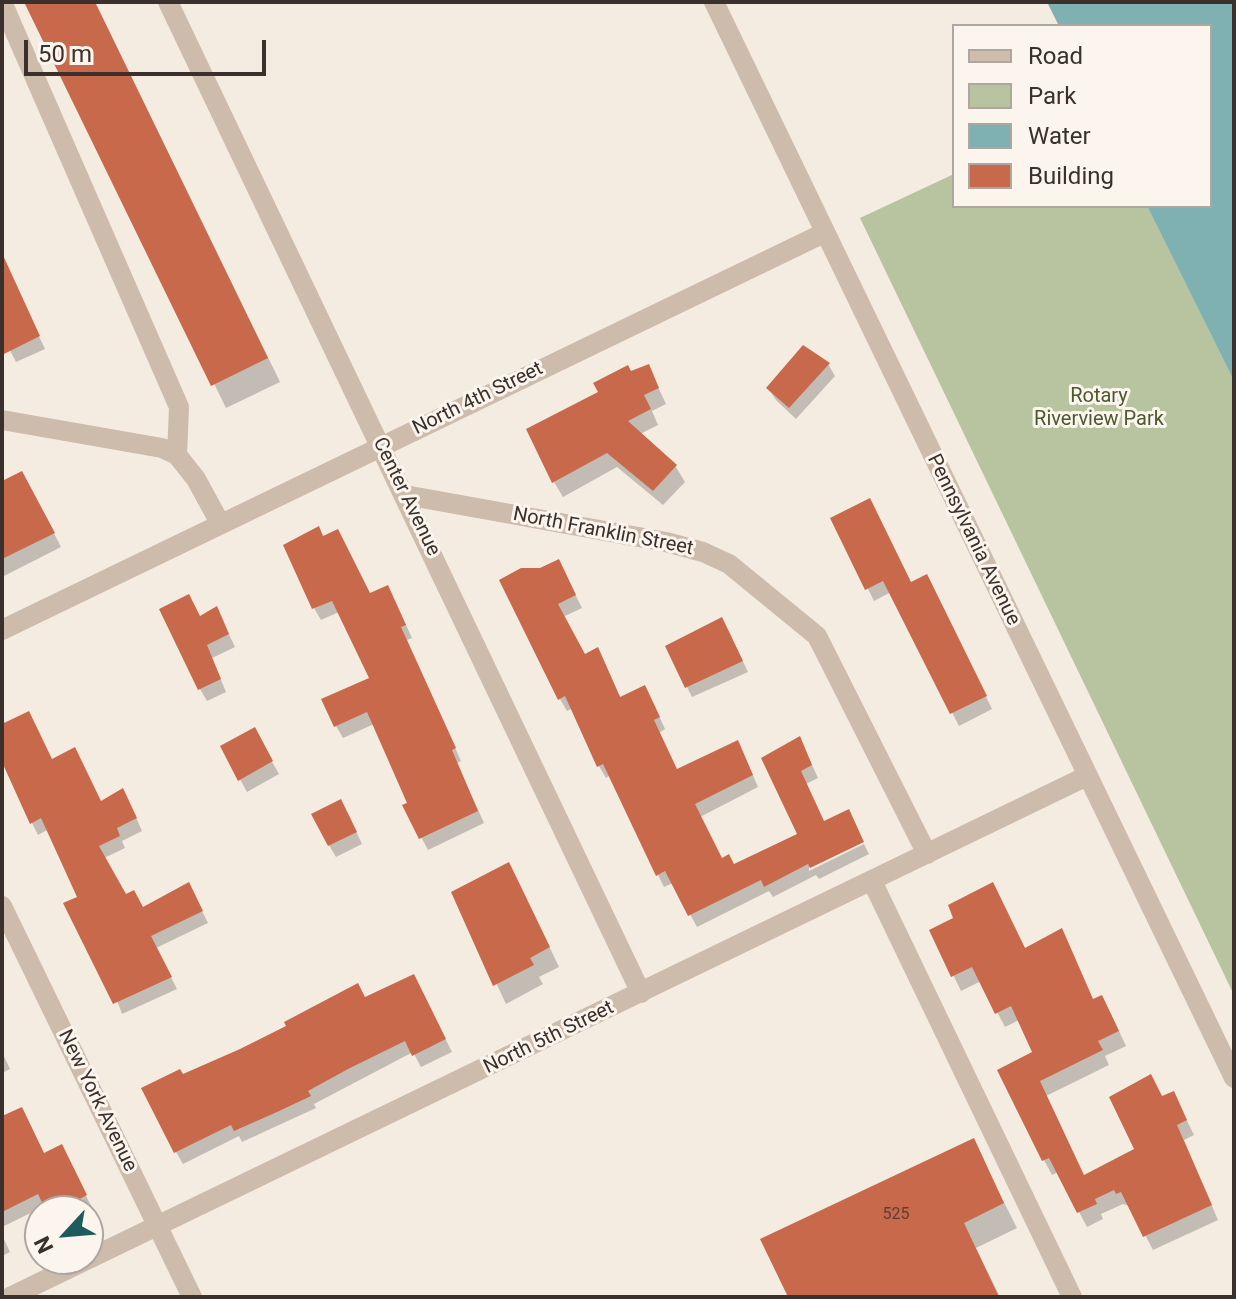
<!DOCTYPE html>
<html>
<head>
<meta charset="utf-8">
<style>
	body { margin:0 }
	#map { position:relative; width:1236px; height:1299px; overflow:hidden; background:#f4ebe1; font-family:Roboto,sans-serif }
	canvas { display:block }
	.frame { position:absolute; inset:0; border:4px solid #3b302b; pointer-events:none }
	.legend { position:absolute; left:952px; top:24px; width:260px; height:184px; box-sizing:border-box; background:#fbf5ee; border:2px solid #aea6a0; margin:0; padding:10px 14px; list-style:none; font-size:24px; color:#3b302b }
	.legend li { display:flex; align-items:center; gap:16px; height:40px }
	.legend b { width:40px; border:2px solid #aea6a0 }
	.north { position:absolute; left:24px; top:1195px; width:80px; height:80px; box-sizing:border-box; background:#fbf5ee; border:2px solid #aea6a0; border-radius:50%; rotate:244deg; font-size:22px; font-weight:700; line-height:32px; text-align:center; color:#3b302b }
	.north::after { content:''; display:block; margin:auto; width:28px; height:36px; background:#1f5a5e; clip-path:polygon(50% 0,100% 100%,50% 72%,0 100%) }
	.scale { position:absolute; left:24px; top:40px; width:242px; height:36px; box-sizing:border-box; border:4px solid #3b302b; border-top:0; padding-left:10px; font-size:24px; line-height:28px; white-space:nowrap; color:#3b302b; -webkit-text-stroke:6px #fbf5ee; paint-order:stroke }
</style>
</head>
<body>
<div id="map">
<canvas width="1236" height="1299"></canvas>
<div class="frame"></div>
<ul class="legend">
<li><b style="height:10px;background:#cdbbac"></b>Road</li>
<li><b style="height:22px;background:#b8c4a0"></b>Park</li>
<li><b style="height:22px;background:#7fb0b2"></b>Water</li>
<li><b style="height:22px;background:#c8694b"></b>Building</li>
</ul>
<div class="north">N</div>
<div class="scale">50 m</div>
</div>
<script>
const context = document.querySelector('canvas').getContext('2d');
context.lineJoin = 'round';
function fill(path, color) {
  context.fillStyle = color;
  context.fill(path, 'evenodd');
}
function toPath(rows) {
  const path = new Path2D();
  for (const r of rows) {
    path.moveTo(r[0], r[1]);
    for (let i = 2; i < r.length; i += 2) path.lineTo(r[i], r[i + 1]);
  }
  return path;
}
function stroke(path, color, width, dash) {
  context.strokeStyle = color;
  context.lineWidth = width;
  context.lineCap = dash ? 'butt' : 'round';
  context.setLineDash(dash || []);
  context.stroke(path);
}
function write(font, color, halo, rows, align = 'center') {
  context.font = font + ' Roboto,sans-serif';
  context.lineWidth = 6;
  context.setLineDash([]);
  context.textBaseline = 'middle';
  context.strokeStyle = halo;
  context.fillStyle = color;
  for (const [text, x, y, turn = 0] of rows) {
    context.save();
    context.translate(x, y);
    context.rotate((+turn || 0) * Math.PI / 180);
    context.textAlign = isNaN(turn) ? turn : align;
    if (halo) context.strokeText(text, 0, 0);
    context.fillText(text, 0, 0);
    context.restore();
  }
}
const green = toPath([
	[954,174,954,206,1147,206,1234,381,1234,995,860,218]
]);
const water = toPath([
	[1047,2,1234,2,1234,381,1147,206,1210,206,1210,26,1059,26]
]);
const shadow = toPath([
	[27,2,95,2,280,382,226,408],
	[2,259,45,349,16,362,2,335],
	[828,364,835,376,796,419,776,400,768,388],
	[648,366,666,404,652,411,658,425,640,434,676,467,685,482,663,505,617,467,563,497,554,482,601,393],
	[2,483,30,487,61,547,2,577],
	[833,518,911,584,933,589,992,709,959,726,891,592,874,601],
	[324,538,370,596,394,599,412,638,407,640,461,761,457,763,484,823,428,850,405,806,409,804,374,724,343,738,336,726,371,679,339,612,321,620,314,608],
	[565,574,582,608,563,617,585,656,604,661,621,699,651,699,665,729,659,733,677,771,744,755,758,787,700,817,722,860,734,866,799,835,800,739,818,778,806,784,824,823,863,840,809,867,809,871,864,844,869,854,819,879,816,875,773,897,769,891,697,927,673,883,664,887,658,875,610,775,606,778,599,766,573,708,567,711,560,699,501,581],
	[217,609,235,647,212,658,226,692,207,701,200,689,200,619],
	[728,630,748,672,692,697,687,687],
	[2,717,6,725,101,803,129,802,142,831,122,841,125,848,104,858,125,896,143,909,195,897,208,923,156,948,177,989,122,1014,80,898,49,829,38,835,2,762],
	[254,730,279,774,247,792,222,746],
	[348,814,362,844,336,857,329,845],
	[519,883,559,967,539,977,543,984,506,1004,454,893],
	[932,931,1026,950,1110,1012,1126,1046,1105,1056,1109,1065,1046,1096,1084,1177,1137,1149,1163,1098,1173,1093,1194,1135,1184,1140,1218,1220,1153,1250,1130,1206,1123,1204,1101,1214,1103,1219,1087,1227,1058,1172,1052,1175,1044,1160,1000,1071,1035,1053,1019,1020,1005,1027,981,981,961,991],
	[420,988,452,1052,421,1067,413,1052,314,1104,316,1108,242,1142,239,1136,183,1164,176,1152,182,1077,365,1000],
	[2,1052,10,1069,2,1073],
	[2,1119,44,1155,68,1159,92,1208,48,1211,45,1206,2,1227],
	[973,1141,1017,1228,976,1248,1000,1297,790,1297],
	[2,1235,10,1252,2,1256]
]);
const building = toPath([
	[24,2,95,2,268,358,211,386],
	[2,253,40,336,2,355],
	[803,345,830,363,789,408,766,388],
	[649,364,659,388,644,395,651,409,628,421,677,465,653,491,607,453,552,483,526,429,598,392,593,383,628,365,631,371],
	[22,471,55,533,2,559,2,481],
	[870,498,911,582,927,574,987,696,950,714,883,581,865,590,830,518],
	[319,526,323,536,338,529,370,593,388,585,406,625,401,627,456,748,452,750,478,811,419,839,402,805,407,803,367,712,334,727,321,699,369,678,332,601,312,609,283,545],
	[559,559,576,595,558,604,585,654,598,647,620,697,645,685,660,717,654,720,677,769,738,740,753,775,695,804,722,858,729,854,734,864,797,834,761,758,800,736,812,765,801,771,824,821,849,809,864,842,810,868,808,864,764,887,761,880,688,916,665,871,656,876,603,764,597,767,565,696,558,700,499,580,521,568,540,568],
	[189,594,200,616,217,606,229,634,207,645,221,679,198,690,159,609],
	[722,617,743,661,685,688,665,646],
	[29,711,52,759,75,747,101,801,123,788,137,818,117,828,120,836,99,846,126,894,134,890,143,907,189,882,203,911,151,936,172,977,113,1004,63,903,77,897,41,818,30,824,2,762,2,724],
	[255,727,273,761,238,781,220,746],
	[341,799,357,832,328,846,311,814],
	[509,862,550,947,530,958,534,965,493,986,451,892],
	[993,882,1025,948,1062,928,1093,999,1102,995,1119,1031,1098,1041,1103,1050,1040,1081,1084,1175,1134,1149,1109,1097,1151,1074,1162,1096,1174,1091,1187,1120,1177,1125,1212,1205,1143,1237,1121,1192,1116,1194,1114,1190,1095,1199,1097,1204,1077,1213,1049,1158,1042,1161,997,1070,1032,1052,1011,1006,995,1014,972,967,951,977,929,930,953,918,948,905],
	[414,974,446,1039,412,1056,405,1041,348,1069,308,1091,311,1096,277,1112,234,1131,231,1125,174,1153,141,1088,180,1069,183,1074,240,1049,286,1026,284,1022,358,983,365,997],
	[22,1107,44,1153,62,1144,87,1195,57,1211,46,1211,38,1194,2,1212,2,1116],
	[974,1138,1004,1203,964,1223,999,1297,788,1297,760,1239]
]);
const minor = toPath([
	[2,2,179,407,177,455],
	[168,2,641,993],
	[714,2,1234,1078],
	[2,420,162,448,177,455,196,479,220,523],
	[405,495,666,542,703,552,729,564,817,636,927,854],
	[2,630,824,233],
	[872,881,1072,1297],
	[2,906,192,1297],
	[10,1297,1087,776]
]);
const numberNames = [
	["525",896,1215]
];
const parkNames = [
	["Rotary",1099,397],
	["Riverview Park",1099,420]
];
const streetNames = [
	["North 4th Street",478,399,-26],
	["Center Avenue",406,497,64],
	["North Franklin Street",603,532,11],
	["Pennsylvania Avenue",973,540,64],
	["North 5th Street",549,1038,-26],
	["New York Avenue",97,1101,64]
];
fill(green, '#b8c4a0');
fill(water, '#7fb0b2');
fill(shadow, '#0003');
fill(building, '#c8694b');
stroke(minor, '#cdbbac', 20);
write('16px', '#5e3e33', null, numberNames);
write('20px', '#4a5a2e', '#fbf5ee', parkNames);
write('20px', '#3b302b', '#fbf5ee', streetNames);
</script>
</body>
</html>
